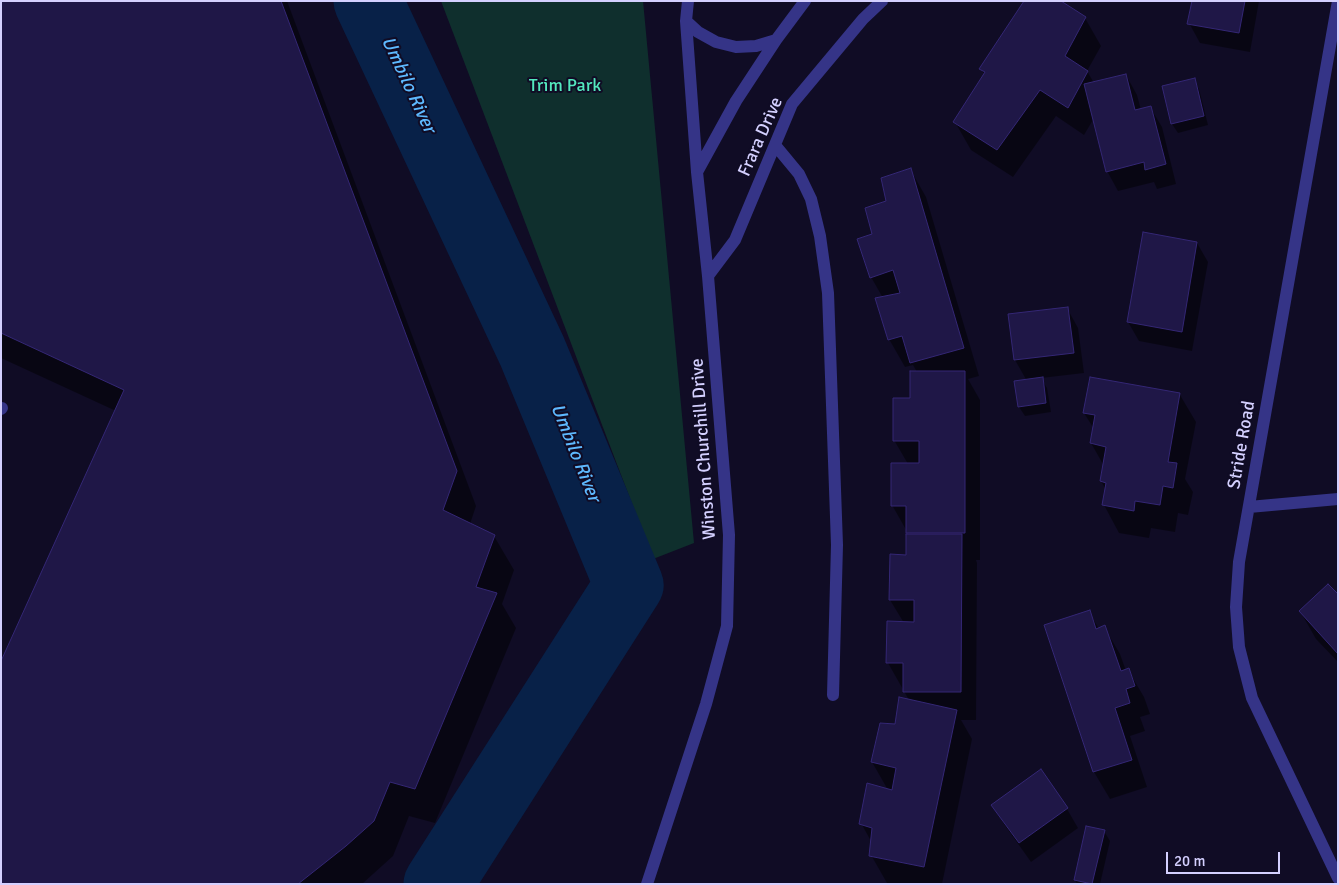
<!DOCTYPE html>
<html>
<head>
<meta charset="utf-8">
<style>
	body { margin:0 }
	#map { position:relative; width:1339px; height:885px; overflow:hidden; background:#100c25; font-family:Signika,sans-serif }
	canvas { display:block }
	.frame { position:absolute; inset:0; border:2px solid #d4d0ff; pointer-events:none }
	.scale { position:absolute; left:1166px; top:852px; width:114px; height:22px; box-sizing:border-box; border:2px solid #d4d0ff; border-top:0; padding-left:6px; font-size:15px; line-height:18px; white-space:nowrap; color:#d4d0ff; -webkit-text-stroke:4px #100c25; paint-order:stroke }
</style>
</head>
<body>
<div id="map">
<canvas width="1339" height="885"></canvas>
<div class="frame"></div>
<div class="scale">20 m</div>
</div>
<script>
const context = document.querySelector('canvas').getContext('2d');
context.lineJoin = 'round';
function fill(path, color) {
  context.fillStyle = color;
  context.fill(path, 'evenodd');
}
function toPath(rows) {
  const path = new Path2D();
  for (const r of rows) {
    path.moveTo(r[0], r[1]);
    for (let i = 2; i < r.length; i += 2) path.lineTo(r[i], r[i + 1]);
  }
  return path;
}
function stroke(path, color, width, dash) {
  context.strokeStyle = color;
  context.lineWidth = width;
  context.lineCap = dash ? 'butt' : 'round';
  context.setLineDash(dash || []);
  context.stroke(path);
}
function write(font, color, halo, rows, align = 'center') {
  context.font = font + ' Signika,sans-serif';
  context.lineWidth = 4;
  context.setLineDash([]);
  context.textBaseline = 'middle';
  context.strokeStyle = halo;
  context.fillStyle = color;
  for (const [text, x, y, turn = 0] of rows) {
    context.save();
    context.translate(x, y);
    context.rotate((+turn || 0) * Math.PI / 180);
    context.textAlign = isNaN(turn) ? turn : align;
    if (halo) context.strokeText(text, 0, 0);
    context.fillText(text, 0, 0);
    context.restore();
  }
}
const green = toPath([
	[441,1,643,1,694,543,653,559]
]);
const shadow = toPath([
	[1,1,287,1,476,506,470,524,494,536,514,570,502,604,516,628,435,823,409,816,393,856,362,884,1,884,116,411,1,358],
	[1193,1,1259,1,1250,52,1200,43,1189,23],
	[1085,18,1101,46,1087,71,1094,83,1126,75,1137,95,1141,110,1150,107,1162,127,1176,184,1157,189,1154,182,1118,191,1107,171,1094,118,1084,135,1056,116,1013,177,971,150,955,122,985,75,981,69],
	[1194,80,1199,89,1208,125,1178,133,1172,124,1163,87],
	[910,169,926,197,979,376,968,379,980,400,980,560,976,560,977,563,976,720,961,720,972,739,942,884,887,883,871,855,872,843,861,823,888,790,872,762,881,724,896,725,909,700,888,663,888,622,904,623,890,600,907,556,909,535,892,505,908,464,894,440,912,399,917,372,913,365,905,367,889,339,883,298,871,277,873,235,888,202],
	[1197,243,1208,262,1192,351,1139,341,1128,322],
	[1067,308,1078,328,1084,373,1041,378,1047,388,1051,412,1025,416,1019,407,1016,382,1027,381,1015,360,1010,315],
	[1180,395,1196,422,1185,479,1193,492,1188,515,1178,513,1175,532,1151,528,1149,538,1119,533,1104,505,1106,490,1101,481,1104,466,1091,443,1094,429,1084,413],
	[1338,593,1338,662,1316,639,1300,611],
	[1089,612,1099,629,1104,627,1120,654,1126,671,1128,670,1144,697,1150,714,1140,717,1145,731,1130,736,1147,787,1110,799,1094,772],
	[1040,771,1067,809,1078,828,1031,862,1004,824,993,805],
	[1104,831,1110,841,1100,884,1077,884,1075,880]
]);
const river = toPath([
	[368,1,532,351,629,585,438,884]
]);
const building = toPath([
	[1,1,281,1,457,471,443,510,495,535,476,587,497,593,415,789,390,782,374,821,346,846,298,884,1,884,1,661,124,390,1,333,1,1],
	[1024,1,1061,1,1086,17,1065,56,1088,71,1068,108,1040,90,997,150,953,122,985,72,979,69,1024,1],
	[1192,1,1245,1,1239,33,1187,24,1192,1],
	[1126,74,1135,110,1151,106,1166,164,1145,170,1144,162,1106,172,1084,84,1126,74],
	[1195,78,1204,116,1171,124,1162,86,1195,78],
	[911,168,964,348,910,363,902,336,888,340,875,298,900,293,893,270,870,278,857,239,872,234,865,208,886,201,881,178,911,168],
	[1143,232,1197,242,1182,332,1127,322,1143,232],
	[1068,307,1074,353,1014,360,1008,314,1068,307],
	[910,371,965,371,965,533,906,533,906,506,891,506,891,463,919,463,919,441,893,441,893,398,910,398,910,371],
	[1043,377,1046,403,1018,407,1014,381,1043,377],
	[1090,377,1180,393,1168,462,1177,463,1173,488,1163,486,1160,505,1135,501,1134,511,1102,505,1106,483,1100,481,1106,447,1090,443,1095,415,1083,413,1090,377],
	[906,534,962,534,961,692,903,692,903,663,886,663,887,621,914,622,914,600,889,600,890,554,906,555,906,534],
	[1328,584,1337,593,1338,592,1338,654,1299,611,1328,584],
	[1090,610,1096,629,1105,625,1121,671,1129,668,1135,686,1126,689,1130,703,1115,708,1132,760,1093,772,1044,625,1090,610],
	[899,697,957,710,924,867,869,856,872,828,859,824,867,783,892,790,896,768,871,762,880,723,895,724,899,697],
	[1041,769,1068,808,1019,843,991,805,1041,769],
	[1086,826,1105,830,1092,884,1074,880,1086,826]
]);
const lane = toPath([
	[1,409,2,408]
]);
const street = toPath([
	[1338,1,1239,562,1236,607,1239,647,1252,698,1338,878],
	[686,21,698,32,716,42,736,47,756,46,776,40],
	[775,145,799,174,811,199,820,236,828,293,837,545,833,695],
	[697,172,736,101,776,40,805,1],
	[708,276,735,240,792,104,863,19,882,1],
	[1249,507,1338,499],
	[647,884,706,704,727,626,729,535,708,276,697,172,686,21,688,1]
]);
const parkNames = [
	["Trim Park",565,86]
];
const streetNames = [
	["Frara Drive",761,137,-66],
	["Stride Road",1242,445,-80],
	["Winston Churchill Drive",704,449,-94]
];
const waterNames = [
	["Umbilo River",408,85,65],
	["Umbilo River",575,453,68]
];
fill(green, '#0f2f2d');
fill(shadow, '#0007');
stroke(river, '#082148', 69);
fill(building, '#1f1747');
stroke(building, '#342775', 1);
stroke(lane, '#353487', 12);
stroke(street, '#353487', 12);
write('18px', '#53e8be', '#100c25', parkNames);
write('18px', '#d4d0ff', '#100c25', streetNames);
write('italic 19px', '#5eb9ff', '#100c25', waterNames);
</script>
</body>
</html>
